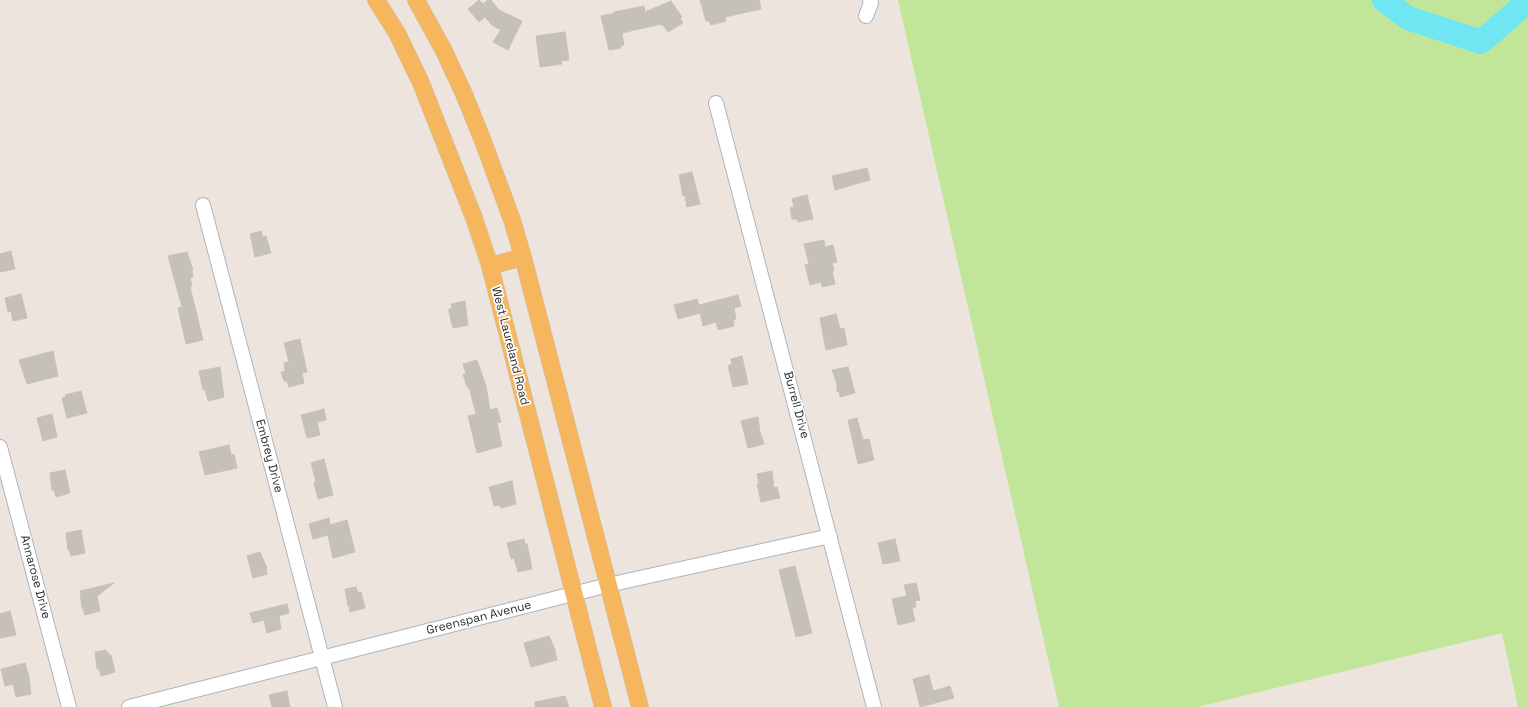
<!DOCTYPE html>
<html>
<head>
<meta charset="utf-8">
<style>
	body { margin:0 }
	canvas { display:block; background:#eee4de }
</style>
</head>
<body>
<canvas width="1528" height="707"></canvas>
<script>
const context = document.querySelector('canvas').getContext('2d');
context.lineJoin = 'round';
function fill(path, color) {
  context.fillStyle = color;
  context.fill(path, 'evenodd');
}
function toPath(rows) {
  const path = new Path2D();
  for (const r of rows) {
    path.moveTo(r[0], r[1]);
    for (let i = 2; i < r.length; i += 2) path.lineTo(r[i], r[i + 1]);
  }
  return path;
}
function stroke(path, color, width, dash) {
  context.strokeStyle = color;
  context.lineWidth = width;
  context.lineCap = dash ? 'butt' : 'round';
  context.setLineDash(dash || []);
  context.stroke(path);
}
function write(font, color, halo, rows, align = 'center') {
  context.font = font + ' "Space Grotesk",sans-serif';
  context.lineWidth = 3.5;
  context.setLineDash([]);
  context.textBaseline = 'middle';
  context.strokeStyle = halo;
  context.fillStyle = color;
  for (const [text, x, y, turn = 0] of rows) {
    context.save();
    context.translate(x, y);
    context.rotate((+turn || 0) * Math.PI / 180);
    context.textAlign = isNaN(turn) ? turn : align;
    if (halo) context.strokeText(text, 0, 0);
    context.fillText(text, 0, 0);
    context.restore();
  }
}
const green = toPath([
	[898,0,1528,0,1528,707,1518,707,1502,633,1197,707,1059,707]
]);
const river = toPath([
	[1384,0,1408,18,1481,42,1528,1]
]);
const building = toPath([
	[479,0,483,4,488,0,491,0,499,10,522,21,508,50,493,42,501,30,492,25,485,17,479,22,468,9,479,0],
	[700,0,759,0,761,9,725,17,726,21,711,25,709,21,706,21,700,0],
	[671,1,682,17,680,18,683,23,668,32,663,25,662,26,661,24,622,33,624,45,620,46,621,48,609,50,601,16,615,13,614,12,644,6,645,12,671,1],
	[565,32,569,60,561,61,562,64,540,67,536,36,565,32],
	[867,168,870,180,835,190,832,176,867,168],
	[692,172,700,204,687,207,685,195,683,196,679,175,692,172],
	[807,195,813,219,798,222,797,219,792,219,790,208,794,207,792,199,807,195],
	[261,231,263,237,266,236,271,253,255,257,250,234,261,231],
	[824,240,825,247,833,245,837,262,832,263,834,271,832,271,835,284,822,287,821,282,810,285,805,265,809,264,804,244,824,240],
	[11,251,15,269,0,272,0,254,11,251],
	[187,252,193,270,192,271,193,277,190,278,192,286,190,287,203,340,186,344,178,308,182,307,168,256,187,252],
	[21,294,27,318,13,321,11,311,8,312,5,298,21,294],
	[738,295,741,306,734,308,736,319,733,320,734,326,718,330,716,322,703,326,700,313,678,319,674,305,697,299,699,305,738,295],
	[465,301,468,325,453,328,449,312,449,309,452,309,451,304,465,301],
	[836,314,840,329,844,328,847,345,826,350,820,318,836,314],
	[300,339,307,372,302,373,304,383,289,387,287,381,284,381,281,372,285,371,284,363,289,362,284,343,300,339],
	[53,351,58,376,27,384,19,360,53,351],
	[742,356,748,384,733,387,728,366,732,364,731,359,742,356],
	[477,360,486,386,490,410,497,408,501,422,497,423,502,446,477,453,468,416,476,414,469,387,467,387,463,374,466,374,463,364,477,360],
	[220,367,224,397,208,401,205,389,203,390,199,371,220,367],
	[848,367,855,393,840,397,839,391,837,392,837,384,832,370,848,367],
	[81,391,87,413,67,418,62,398,66,397,65,395,81,391],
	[324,409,326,420,317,422,320,435,307,438,301,415,324,409],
	[52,414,57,437,43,441,37,418,52,414],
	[758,417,760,432,764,444,748,448,741,421,758,417],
	[857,418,863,440,869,439,874,460,858,464,848,420,857,418],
	[229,445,231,455,234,454,237,468,205,475,199,452,229,445],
	[324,459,333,495,318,499,314,483,316,482,311,463,324,459],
	[65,470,70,493,56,497,54,490,52,490,50,473,65,470],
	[772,471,774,488,777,487,780,498,761,502,757,484,759,484,757,474,772,471],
	[512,481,516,504,501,508,500,505,494,506,489,487,512,481],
	[329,518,330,525,347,520,355,552,333,558,328,535,313,539,309,524,329,518],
	[81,530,85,553,71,556,69,550,68,550,66,533,81,530],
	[524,539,525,544,527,544,532,569,518,572,514,558,511,559,507,543,524,539],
	[895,539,900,561,883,564,878,543,895,539],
	[260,552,267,568,266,568,267,574,253,578,247,556,260,552],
	[795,566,812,633,796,637,779,570,795,566],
	[114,583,97,596,100,611,85,615,83,608,82,608,80,591,114,583],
	[916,583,920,600,915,601,916,607,912,608,915,621,898,625,892,599,907,596,904,585,916,583],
	[356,587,358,593,361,592,365,608,350,612,349,606,348,606,345,589,356,587],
	[287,604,289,613,279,616,281,629,267,633,264,620,253,623,250,613,287,604],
	[10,611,16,635,0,638,0,614,10,611],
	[549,636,556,652,555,652,557,660,531,667,524,643,549,636],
	[106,650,107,653,108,652,109,655,111,655,115,672,101,676,99,669,97,669,95,652,106,650],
	[25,663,29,677,31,694,16,697,13,684,5,686,1,669,25,663],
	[929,675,933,691,950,686,954,698,920,707,913,679,929,675],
	[287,691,290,707,272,707,269,695,287,691],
	[565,696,569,707,535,707,535,702,565,696]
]);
const minor = toPath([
	[866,16,871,3,870,0],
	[716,103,874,707],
	[203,205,335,707],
	[0,447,69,707],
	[129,707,608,585,830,536]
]);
const major = toPath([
	[376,0,397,33,421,83,474,218,490,266,603,707],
	[416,0,444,51,464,94,483,141,512,220,523,257,640,707],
	[490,266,523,257]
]);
const streetNames = [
	["West Laureland Road",510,346,76],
	["Burrell Drive",796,405,75],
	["Embrey Drive",269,456,75],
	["Annarose Drive",35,577,75],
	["Greenspan Avenue",479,618,-14]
];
fill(green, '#c1e69a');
stroke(river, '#6fe6f2', 24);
fill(building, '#c6c0ba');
stroke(building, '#cac0b7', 1);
stroke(minor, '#aeb4bc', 16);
stroke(major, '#c4c4c4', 18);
stroke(minor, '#fff', 14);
stroke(major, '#f5b65d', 17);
write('12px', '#2c2c2c', '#fff', streetNames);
</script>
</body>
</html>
